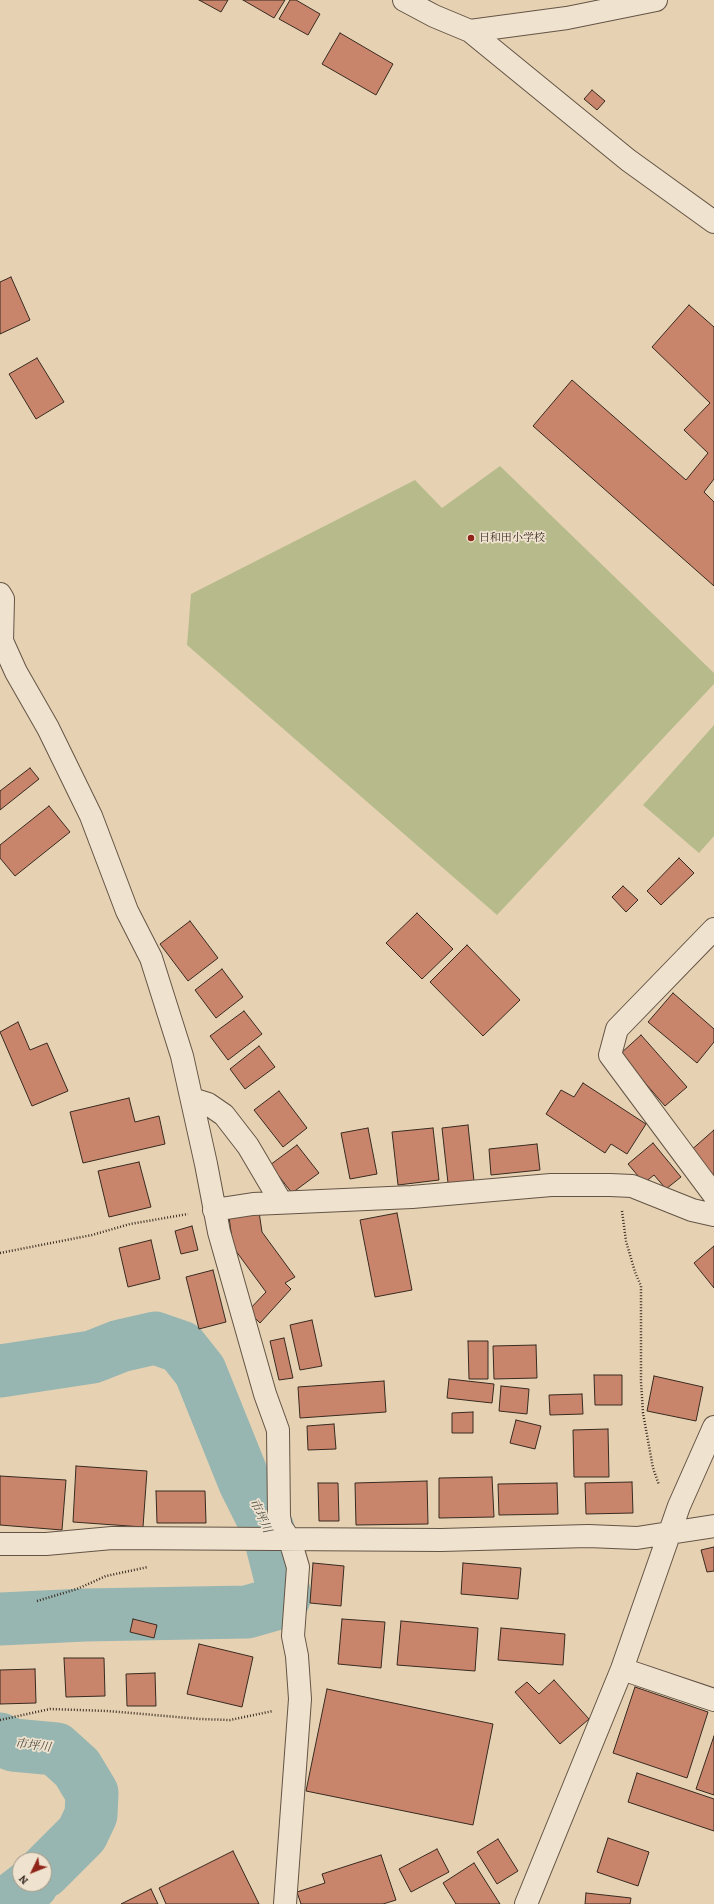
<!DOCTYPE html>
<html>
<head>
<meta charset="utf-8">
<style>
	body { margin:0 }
	#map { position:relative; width:714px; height:1904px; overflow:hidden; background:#e6d2b3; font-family:Alegreya,serif }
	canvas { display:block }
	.north { position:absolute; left:12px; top:1852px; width:40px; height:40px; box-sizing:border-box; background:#efe2ce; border:1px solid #a69888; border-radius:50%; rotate:227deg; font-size:11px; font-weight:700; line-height:16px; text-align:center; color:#382a20 }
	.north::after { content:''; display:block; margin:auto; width:14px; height:18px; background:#8f2418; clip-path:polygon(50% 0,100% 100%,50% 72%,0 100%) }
</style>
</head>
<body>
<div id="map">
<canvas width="714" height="1904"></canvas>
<div class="north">N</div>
</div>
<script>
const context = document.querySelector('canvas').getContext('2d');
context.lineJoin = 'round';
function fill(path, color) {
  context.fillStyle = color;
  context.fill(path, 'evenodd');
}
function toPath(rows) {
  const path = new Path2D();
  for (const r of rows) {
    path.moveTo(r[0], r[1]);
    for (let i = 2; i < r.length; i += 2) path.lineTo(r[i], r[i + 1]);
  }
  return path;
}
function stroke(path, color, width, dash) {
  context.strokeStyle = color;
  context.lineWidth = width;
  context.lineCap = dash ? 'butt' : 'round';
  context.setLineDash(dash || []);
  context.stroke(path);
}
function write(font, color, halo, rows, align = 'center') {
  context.font = font + ' Alegreya,"Noto Serif JP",serif';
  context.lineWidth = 3.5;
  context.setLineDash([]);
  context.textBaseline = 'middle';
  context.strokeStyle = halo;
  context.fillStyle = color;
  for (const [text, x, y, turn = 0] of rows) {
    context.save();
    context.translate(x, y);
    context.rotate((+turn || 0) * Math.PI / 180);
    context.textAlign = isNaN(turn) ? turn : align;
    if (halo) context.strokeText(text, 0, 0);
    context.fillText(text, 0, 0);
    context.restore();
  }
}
const green = toPath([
	[500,466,714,673,714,684,497,915,187,645,191,594,415,480,442,508],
	[714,725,714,836,699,853,643,805]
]);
const river = toPath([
	[0,1371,92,1357,120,1346,155,1338,181,1347,200,1371,245,1483,268,1529,285,1596,282,1602,247,1612,85,1615,0,1619],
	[0,1739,13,1745,56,1749,77,1768,92,1793,91,1815,82,1834,44,1872],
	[6,1904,32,1884]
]);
const building = toPath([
	[199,0,228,0,221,12,199,0],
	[243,0,285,0,274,18,243,0],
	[290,0,296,0,320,14,308,35,279,19,290,0],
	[340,33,393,64,376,95,322,64,340,33],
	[592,90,605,101,597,110,584,99,592,90],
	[11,277,30,320,0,334,0,282,11,277],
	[689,305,714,327,714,479,704,492,714,502,714,586,533,426,572,380,686,480,708,453,684,430,710,403,652,347,689,305],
	[37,358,64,402,36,419,9,374,37,358],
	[30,768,39,779,0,810,0,791,30,768],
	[49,806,70,832,15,876,0,858,0,845,49,806],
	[679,858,694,873,661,905,647,891,679,858],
	[623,886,638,900,626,912,612,897,623,886],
	[417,913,453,949,422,979,386,943,417,913],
	[190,921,218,958,188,981,160,944,190,921],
	[467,945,520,1000,483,1036,430,982,467,945],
	[222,969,243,997,216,1018,195,990,222,969],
	[673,993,714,1029,714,1042,697,1063,648,1022,673,993],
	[244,1011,262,1034,228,1060,210,1036,244,1011],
	[18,1022,30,1050,47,1043,68,1091,32,1106,0,1032,18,1022],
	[641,1035,687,1087,665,1106,620,1054,641,1035],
	[259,1046,275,1067,245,1089,230,1069,259,1046],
	[583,1083,646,1124,627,1154,611,1144,605,1153,546,1114,561,1090,574,1097,583,1083],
	[279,1091,307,1128,283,1147,254,1110,279,1091],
	[129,1098,135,1122,159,1116,165,1144,83,1163,70,1112,129,1098],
	[468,1125,474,1181,448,1183,442,1128,468,1125],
	[368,1128,377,1174,350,1179,341,1133,368,1128],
	[433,1128,439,1180,398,1185,392,1132,433,1128],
	[714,1130,714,1180,689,1152,714,1130],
	[653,1143,681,1177,666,1189,654,1175,644,1183,628,1164,653,1143],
	[537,1144,540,1170,491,1175,489,1149,537,1144],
	[297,1145,319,1173,292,1193,270,1165,297,1145],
	[139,1162,151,1207,109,1217,98,1171,139,1162],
	[259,1212,262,1232,295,1277,285,1283,291,1289,260,1323,248,1311,266,1292,233,1247,229,1217,259,1212],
	[397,1213,412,1290,375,1297,360,1220,397,1213],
	[192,1226,198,1250,181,1254,175,1231,192,1226],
	[151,1240,160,1279,128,1287,119,1248,151,1240],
	[714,1246,714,1288,694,1263,714,1246],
	[213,1270,226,1322,199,1329,186,1277,213,1270],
	[312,1320,322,1366,300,1370,290,1325,312,1320],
	[284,1338,293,1378,279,1380,270,1341,284,1338],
	[468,1341,488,1341,488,1379,469,1379,468,1341],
	[536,1345,537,1378,494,1379,493,1346,536,1345],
	[594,1375,622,1375,622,1405,595,1405,594,1375],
	[654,1376,703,1387,696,1421,647,1411,654,1376],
	[449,1379,494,1384,492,1403,447,1398,449,1379],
	[384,1381,386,1412,300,1418,298,1387,384,1381],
	[501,1386,529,1389,527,1414,499,1411,501,1386],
	[582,1394,583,1414,550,1415,549,1395,582,1394],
	[473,1412,473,1433,452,1433,452,1413,473,1412],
	[516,1420,541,1426,535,1449,510,1443,516,1420],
	[334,1424,336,1449,308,1450,307,1426,334,1424],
	[608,1429,609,1477,574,1477,573,1430,608,1429],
	[76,1466,147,1471,143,1527,73,1522,76,1466],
	[0,1476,66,1480,62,1530,0,1525,0,1476],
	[492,1477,494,1517,439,1518,439,1478,492,1477],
	[427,1481,428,1524,356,1525,355,1483,427,1481],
	[632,1482,633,1513,586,1514,585,1483,632,1482],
	[318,1483,338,1483,339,1521,319,1521,318,1483],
	[557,1483,558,1514,499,1515,498,1484,557,1483],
	[156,1491,205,1491,206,1523,157,1523,156,1491],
	[714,1547,714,1571,707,1572,701,1550,714,1547],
	[313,1563,344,1566,341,1606,310,1603,313,1563],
	[463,1563,521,1568,518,1599,461,1594,463,1563],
	[133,1619,157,1625,154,1638,130,1632,133,1619],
	[342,1619,385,1622,381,1668,338,1664,342,1619],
	[401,1621,478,1628,475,1671,397,1665,401,1621],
	[501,1628,565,1634,563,1665,498,1660,501,1628],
	[199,1644,253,1657,242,1707,187,1694,199,1644],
	[64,1658,104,1658,105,1696,66,1697,64,1658],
	[35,1669,36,1703,0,1704,0,1670,35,1669],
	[155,1673,156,1706,127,1706,126,1674,155,1673],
	[554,1680,589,1719,560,1744,515,1692,527,1682,539,1694,554,1680],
	[635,1687,708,1712,687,1778,613,1753,635,1687],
	[327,1689,493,1724,473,1825,306,1791,327,1689],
	[714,1736,714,1795,696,1789,714,1736],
	[637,1773,714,1799,714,1831,628,1802,637,1773],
	[608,1838,649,1852,638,1886,597,1872,608,1838],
	[498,1839,518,1871,497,1884,477,1852,498,1839],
	[437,1849,449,1872,411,1892,399,1869,437,1849],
	[233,1851,259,1904,166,1904,159,1888,233,1851],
	[381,1855,396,1900,383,1904,301,1904,297,1892,325,1883,322,1874,381,1855],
	[474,1863,500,1904,456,1904,443,1883,474,1863],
	[151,1889,158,1904,121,1904,151,1889],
	[586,1893,631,1898,630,1904,585,1904,586,1893]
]);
const path = toPath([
	[622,1211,626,1241,635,1272,641,1286,641,1382,643,1413,653,1468,659,1485],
	[0,1253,92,1235,130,1224,188,1214],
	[37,1601,77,1589,106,1576,148,1567],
	[0,1720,50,1709,108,1711,200,1719,230,1720,273,1711]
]);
const minor = toPath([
	[404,0,434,16,470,31,628,160,714,222],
	[470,31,567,18,656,0],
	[0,594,3,599,2,641,16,672,48,728,91,816,127,911,151,958,182,1056,206,1164,219,1232,265,1394,278,1430,279,1517,281,1527,290,1540,298,1567,293,1636,297,1656,300,1699,285,1904],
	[714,929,617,1029,610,1055,714,1195],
	[192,1099,208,1104,224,1115,248,1146,281,1202],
	[214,1210,253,1204,412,1197,551,1185,610,1185,632,1186,692,1210,714,1215],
	[0,1544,46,1544,112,1538,441,1540,588,1536,637,1538,714,1526],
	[622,1669,714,1700],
	[526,1904,622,1669,679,1506,714,1427]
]);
const markers = [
	[471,538,4,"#8f2418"]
];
const poiNames = [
	["日和田小学校",479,538]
];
const waterNames = [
	["市坪川",260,1516,65],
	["市坪川",33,1746,7]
];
fill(green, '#b7bb8b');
stroke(river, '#97b6b1', 53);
fill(building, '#c9856b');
stroke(building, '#382a20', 1);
stroke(minor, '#645445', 24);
stroke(path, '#382a20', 2.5, [1, 2]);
stroke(minor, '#efe2ce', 22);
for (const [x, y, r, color] of markers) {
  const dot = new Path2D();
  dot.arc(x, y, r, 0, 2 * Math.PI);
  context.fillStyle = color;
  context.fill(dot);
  stroke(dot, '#efe2ce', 1.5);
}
write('11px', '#382a20', '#efe2ce', poiNames, 'left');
write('italic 12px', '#504d44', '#efe2ce', waterNames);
</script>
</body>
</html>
